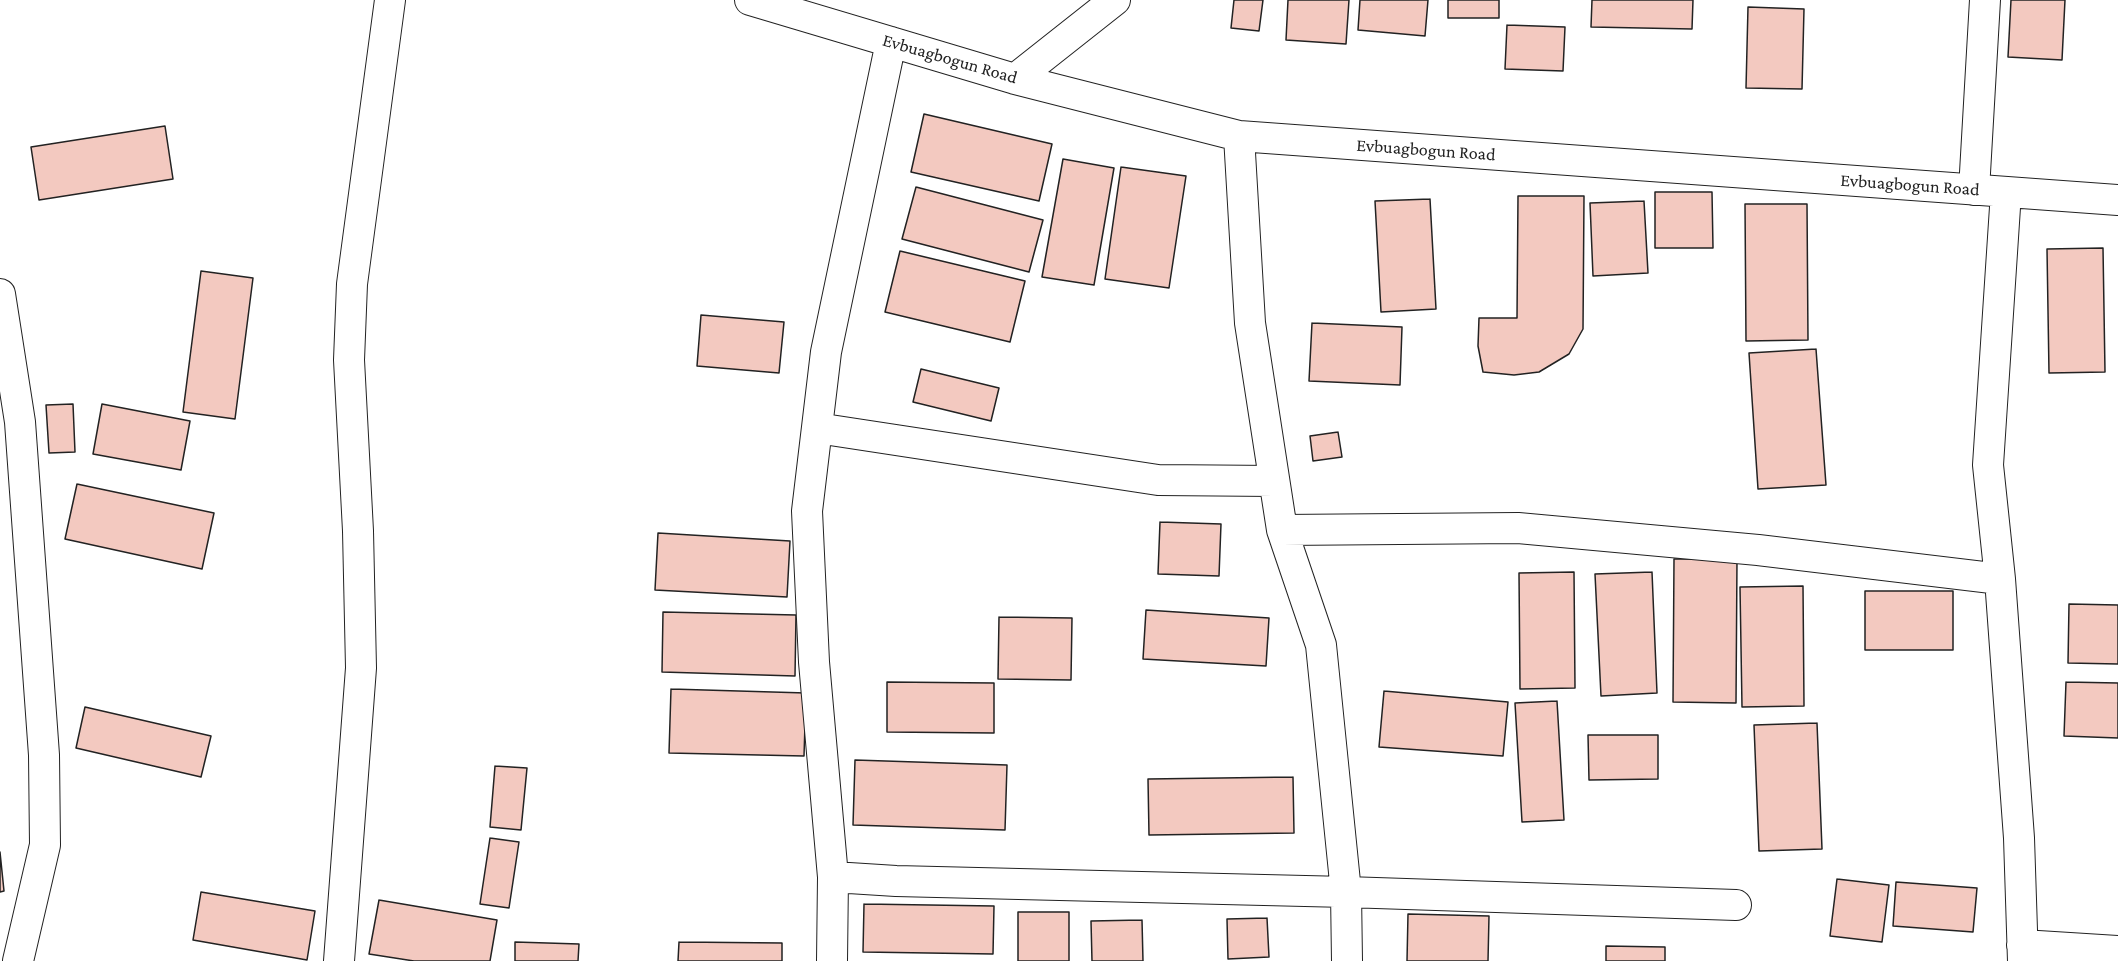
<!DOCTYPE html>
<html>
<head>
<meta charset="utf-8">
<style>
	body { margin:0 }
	canvas { display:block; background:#fff }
</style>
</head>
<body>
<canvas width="2118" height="961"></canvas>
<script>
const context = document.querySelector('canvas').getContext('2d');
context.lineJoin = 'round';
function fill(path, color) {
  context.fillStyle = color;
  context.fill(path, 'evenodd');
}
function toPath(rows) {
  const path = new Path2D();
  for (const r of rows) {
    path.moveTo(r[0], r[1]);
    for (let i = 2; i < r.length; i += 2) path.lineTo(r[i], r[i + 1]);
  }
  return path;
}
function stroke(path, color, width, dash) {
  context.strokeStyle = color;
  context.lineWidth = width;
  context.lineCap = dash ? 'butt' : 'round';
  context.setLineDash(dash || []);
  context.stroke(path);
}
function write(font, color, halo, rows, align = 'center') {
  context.font = font + ' "Crimson Pro",serif';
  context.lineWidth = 4.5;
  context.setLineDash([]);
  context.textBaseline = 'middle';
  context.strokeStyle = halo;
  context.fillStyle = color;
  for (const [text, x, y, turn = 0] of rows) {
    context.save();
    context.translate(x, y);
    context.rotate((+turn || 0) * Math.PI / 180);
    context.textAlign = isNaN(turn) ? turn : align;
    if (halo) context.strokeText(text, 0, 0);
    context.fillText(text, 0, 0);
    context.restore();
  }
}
const building = toPath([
	[1234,0,1263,0,1259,31,1231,28,1234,0],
	[1288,0,1349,0,1346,44,1286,40,1288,0],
	[1360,0,1428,0,1425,36,1358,30,1360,0],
	[1448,0,1499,0,1499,18,1448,18,1448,0],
	[1592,0,1693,0,1692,29,1591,27,1592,0],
	[2011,0,2065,0,2062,60,2008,57,2011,0],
	[1748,7,1804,9,1802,89,1746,88,1748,7],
	[1507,25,1565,27,1563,71,1505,69,1507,25],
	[924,114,1052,144,1039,201,911,172,924,114],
	[165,126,173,179,39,200,31,147,165,126],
	[1063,159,1114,168,1094,285,1042,277,1063,159],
	[1121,167,1186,176,1169,288,1105,279,1121,167],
	[916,187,1043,220,1029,272,902,239,916,187],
	[1655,192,1712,192,1713,248,1655,248,1655,192],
	[1518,196,1584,196,1583,329,1569,354,1539,372,1514,375,1483,372,1478,346,1479,318,1517,318,1518,196],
	[1430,199,1436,309,1381,312,1375,201,1430,199],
	[1644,201,1648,273,1593,276,1590,203,1644,201],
	[1745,204,1807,204,1808,340,1746,341,1745,204],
	[2103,248,2105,372,2049,373,2047,249,2103,248],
	[900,251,1025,281,1010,342,885,312,900,251],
	[201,271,253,278,235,419,183,412,201,271],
	[701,315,784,322,779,373,697,366,701,315],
	[1312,323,1402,327,1400,385,1309,381,1312,323],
	[1816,349,1826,485,1758,489,1749,353,1816,349],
	[921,369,999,388,991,421,913,402,921,369],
	[73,404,75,452,49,453,46,405,73,404],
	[102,404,190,421,181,470,93,454,102,404],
	[1338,432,1342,457,1313,461,1310,436,1338,432],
	[77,484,214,513,202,569,65,539,77,484],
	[1160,522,1221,524,1219,576,1158,574,1160,522],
	[658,533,790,541,787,597,655,590,658,533],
	[1674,559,1737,559,1736,703,1673,702,1674,559],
	[1574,572,1575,688,1520,689,1519,573,1574,572],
	[1652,572,1657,693,1601,696,1595,574,1652,572],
	[1803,586,1804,706,1742,707,1740,587,1803,586],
	[1865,591,1953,591,1953,650,1865,650,1865,591],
	[2069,604,2118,605,2118,664,2068,663,2069,604],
	[1146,610,1269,618,1266,666,1143,659,1146,610],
	[663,612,796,615,795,676,662,672,663,612],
	[999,617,1072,618,1071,680,998,679,999,617],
	[887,682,994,683,994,733,887,732,887,682],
	[2066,682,2118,683,2118,738,2064,736,2066,682],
	[671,689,806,693,804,756,669,753,671,689],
	[1384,691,1508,702,1503,756,1379,747,1384,691],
	[1557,701,1564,820,1522,822,1515,703,1557,701],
	[85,707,211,736,201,777,76,748,85,707],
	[1817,723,1822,849,1759,851,1754,725,1817,723],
	[1588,735,1658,735,1658,779,1589,780,1588,735],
	[855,760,1007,765,1005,830,853,825,855,760],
	[495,766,527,768,521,830,490,827,495,766],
	[1293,777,1294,833,1149,835,1148,779,1293,777],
	[490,838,519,842,509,908,480,904,490,838],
	[0,852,4,891,0,892,0,852],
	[1837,879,1889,885,1882,942,1830,936,1837,879],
	[1896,882,1977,888,1973,932,1893,926,1896,882],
	[201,892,315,911,307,960,193,940,201,892],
	[379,900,497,920,490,961,414,961,369,954,379,900],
	[864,904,994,906,993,954,863,952,864,904],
	[1018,912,1069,912,1069,961,1018,961,1018,912],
	[1408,914,1489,916,1488,961,1407,961,1408,914],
	[1267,918,1269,957,1228,959,1227,919,1267,918],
	[1142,920,1143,961,1092,961,1091,921,1142,920],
	[515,942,579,944,578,961,515,961,515,942],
	[679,942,782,943,782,961,678,961,679,942],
	[1606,946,1665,947,1665,961,1606,961,1606,946]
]);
const street = toPath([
	[750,0,1015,79,1239,136,2118,200],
	[1015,79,1115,0],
	[1239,136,1250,323,1282,530,1321,645,1346,892,1347,961],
	[1974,190,1985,0],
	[2006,192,1988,465,2000,579,2019,838,2023,961],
	[0,294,20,422,44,755,45,845,18,961],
	[817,428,1158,480,1274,481],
	[1282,530,1518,528,1758,550,2000,579],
	[833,877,814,662,807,511,826,352,891,42],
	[2022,945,2118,951],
	[339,961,361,668,358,531,349,360,352,284,390,0],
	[832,961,833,877,896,881,1346,892,1736,905]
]);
const streetNames = [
	["Evbuagbogun Road",950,59,16],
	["Evbuagbogun Road",1426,150,4],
	["Evbuagbogun Road",1910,185,4]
];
fill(building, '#f3c9c0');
stroke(building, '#222', 1.5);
stroke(street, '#222', 32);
stroke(street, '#fff', 30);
write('18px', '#222', '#fff', streetNames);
</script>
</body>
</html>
